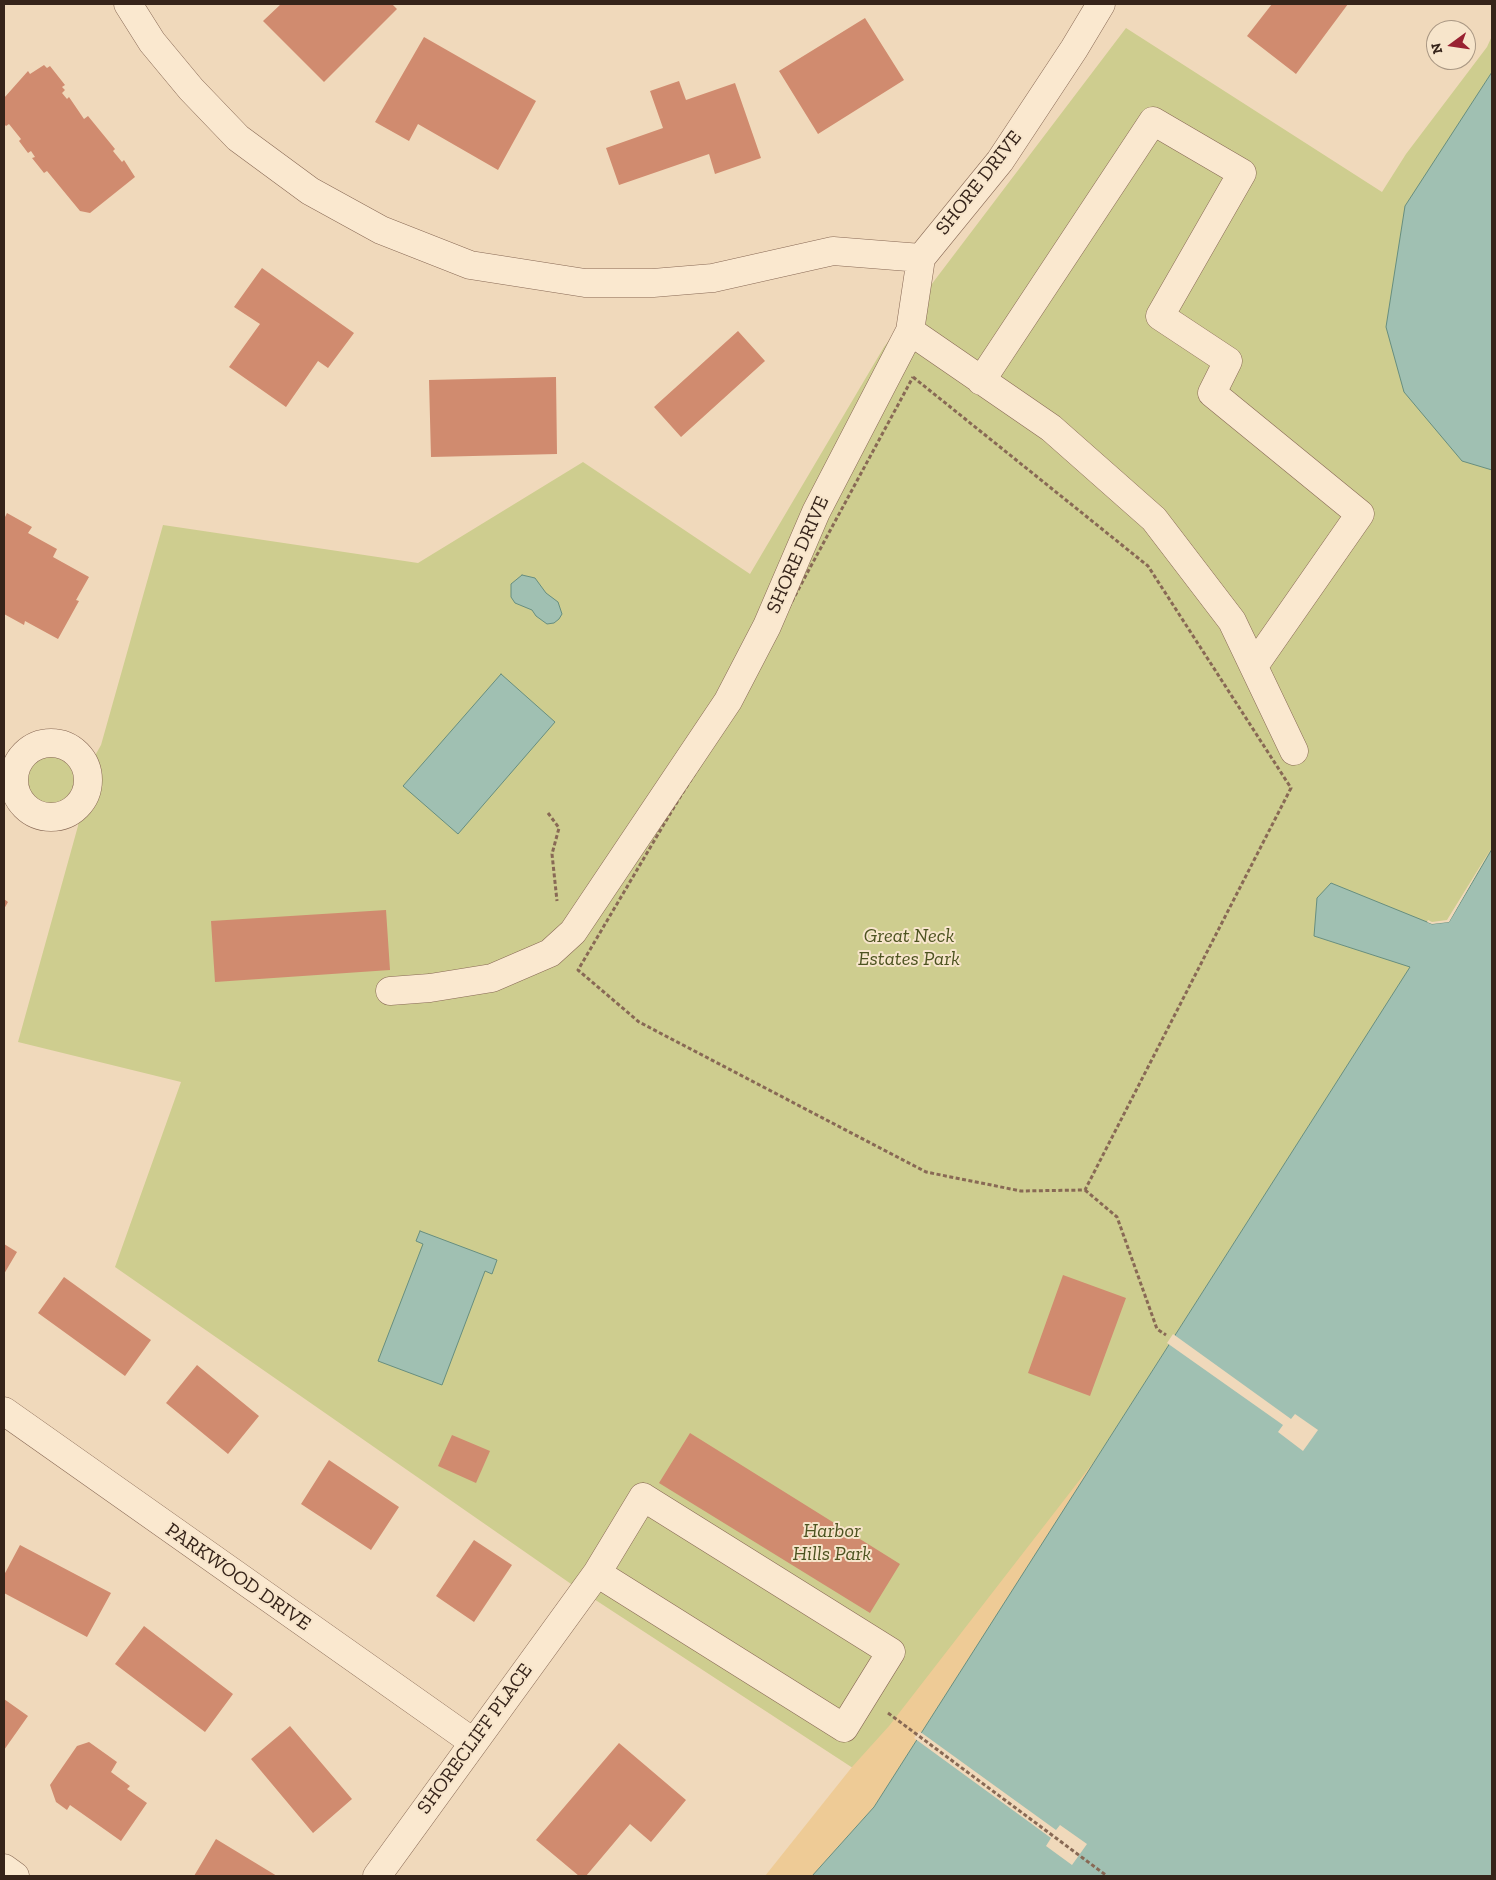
<!DOCTYPE html>
<html>
<head>
<meta charset="utf-8">
<style>
	body { margin:0 }
	#map { position:relative; width:1496px; height:1880px; overflow:hidden; background:#f0d9bb; font-family:"Zilla Slab",serif }
	canvas { display:block }
	.frame { position:absolute; inset:0; border:5px solid #36241a; pointer-events:none }
	.north { position:absolute; left:1426px; top:20px; width:50px; height:50px; box-sizing:border-box; background:#f7e5cb; border:1px solid #aa9884; border-radius:50%; rotate:256deg; font-size:14px; font-weight:700; line-height:20px; text-align:center; color:#36241a }
	.north::after { content:''; display:block; margin:auto; width:18px; height:22px; background:#992232; clip-path:polygon(50% 0,100% 100%,50% 72%,0 100%) }
</style>
</head>
<body>
<div id="map">
<canvas width="1496" height="1880"></canvas>
<div class="frame"></div>
<div class="north">N</div>
</div>
<script>
const context = document.querySelector('canvas').getContext('2d');
context.lineJoin = 'round';
function fill(path, color) {
  context.fillStyle = color;
  context.fill(path, 'evenodd');
}
function toPath(rows) {
  const path = new Path2D();
  for (const r of rows) {
    if (r.length === 3) {
      path.moveTo(r[0] + r[2], r[1]);
      path.arc(r[0], r[1], r[2], 0, 2 * Math.PI);
      continue;
    }
    path.moveTo(r[0], r[1]);
    for (let i = 2; i < r.length; i += 2) path.lineTo(r[i], r[i + 1]);
  }
  return path;
}
function stroke(path, color, width, dash) {
  context.strokeStyle = color;
  context.lineWidth = width;
  context.lineCap = dash ? 'butt' : 'round';
  context.setLineDash(dash || []);
  context.stroke(path);
}
function write(font, color, halo, rows, align = 'center') {
  context.font = font + ' "Zilla Slab",serif';
  context.lineWidth = 4;
  context.setLineDash([]);
  context.textBaseline = 'middle';
  context.strokeStyle = halo;
  context.fillStyle = color;
  for (const [text, x, y, turn = 0] of rows) {
    context.save();
    context.translate(x, y);
    context.rotate((+turn || 0) * Math.PI / 180);
    context.textAlign = isNaN(turn) ? turn : align;
    if (halo) context.strokeText(text, 0, 0);
    context.fillText(text, 0, 0);
    context.restore();
  }
}
const green = toPath([
	[1126,28,1382,192,1406,154,1487,47,1492,36,1492,72,1465,115,1492,463,1492,849,1449,922,1314,936,1411,966,885,1789,574,1586,115,1267,181,1082,18,1042,78,826,84,775,101,745,163,525,418,563,583,462,750,574,884,347],
	[51,781,31]
]);
const sand = toPath([
	[1099,1455,874,1807,812,1876,765,1876,852,1767,889,1726]
]);
const water = toPath([
	[1492,72,1492,470,1462,461,1404,392,1386,327,1405,206,1492,72],
	[522,575,535,578,546,593,558,602,562,614,559,619,554,623,547,624,536,616,532,610,515,603,511,597,511,584,522,575],
	[501,674,555,722,458,834,403,786,501,674],
	[1492,849,1492,1876,812,1876,874,1807,1410,967,1314,936,1317,898,1331,883,1432,924,1449,922,1492,849],
	[420,1231,497,1260,492,1274,485,1271,442,1385,378,1361,423,1244,416,1241,420,1231]
]);
const pier = toPath([
	[1492,847,1449,922,1432,924,1427,922,1428,920,1432,922,1447,920],
	[1173,1334,1291,1419,1295,1414,1318,1430,1303,1451,1278,1432,1283,1425,1167,1343],
	[919,1731,1056,1830,1060,1825,1087,1844,1072,1865,1046,1846,1051,1838,914,1738]
]);
const building = toPath([
	[281,4,392,4,397,9,324,82,263,21],
	[1272,4,1348,4,1296,74,1247,36],
	[865,18,904,80,818,134,779,71],
	[424,37,536,101,498,170,418,124,409,141,375,122],
	[44,65,47,68,50,66,65,85,62,87,65,90,62,93,67,99,69,97,84,119,88,116,115,149,113,151,122,162,124,160,135,177,90,213,80,211,47,171,44,173,32,158,35,157,31,151,28,153,19,141,21,139,9,124,6,126,4,124,4,98,28,71,30,74],
	[679,81,686,100,735,83,761,158,715,174,709,154,619,185,606,148,663,128,650,91],
	[262,268,354,333,328,368,318,361,286,407,229,367,260,324,234,307],
	[738,331,765,361,681,437,654,407],
	[556,377,557,454,431,457,429,380],
	[7,513,32,527,28,533,57,549,53,557,89,577,76,600,79,601,58,639,25,621,24,625,4,614,4,519],
	[4,899,8,902,4,909],
	[386,910,390,970,215,982,211,921],
	[4,1244,17,1252,4,1274],
	[1063,1275,1126,1298,1090,1396,1028,1373],
	[64,1277,151,1340,125,1376,38,1313],
	[197,1365,259,1416,228,1454,166,1403],
	[690,1433,900,1564,870,1613,659,1483],
	[452,1435,490,1451,476,1483,438,1466],
	[329,1460,399,1507,371,1550,301,1504],
	[474,1540,512,1565,474,1622,436,1596],
	[20,1545,111,1593,87,1637,4,1593,4,1575],
	[144,1626,233,1694,205,1732,115,1664],
	[4,1699,28,1716,4,1750],
	[290,1726,352,1799,313,1833,251,1759],
	[89,1742,117,1762,111,1772,130,1786,127,1789,147,1803,121,1841,70,1805,67,1810,56,1802,50,1785,77,1746],
	[619,1743,686,1800,651,1842,630,1824,586,1876,579,1876,536,1840],
	[216,1839,277,1876,194,1876]
]);
const path = toPath([
	[913,377,1148,566,1291,788,1085,1190,1021,1191,926,1172,639,1022,578,970,680,797,723,729,913,377],
	[548,813,559,828,552,854,557,901],
	[1085,1190,1117,1217,1157,1329,1166,1335],
	[888,1713,1107,1876]
]);
const minor = toPath([
	[128,4,152,42,191,89,238,138,310,191,381,230,470,265,585,283,653,283,713,278,833,251,921,258],
	[910,331,1051,428,1154,519,1232,621,1294,751],
	[981,381,1153,121,1242,173,1160,316,1228,361,1212,393,1360,514,1254,666],
	[51,780,37],
	[390,991,430,988,492,978,550,953,573,932,728,701,767,626,816,512,910,331,921,258,1000,161,1074,49,1101,4],
	[4,1411,473,1742],
	[643,1497,891,1652,844,1728,597,1573,643,1497],
	[4,1868,15,1876],
	[377,1876,597,1573]
]);
const streetNames = [
	["SHORE DRIVE",979,183,-52],
	["SHORE DRIVE",798,555,-66],
	["PARKWOOD DRIVE",238,1577,35],
	["SHORECLIFF PLACE",475,1739,-54]
];
const parkNames = [
	["Great Neck",909,936],
	["Estates Park",909,959],
	["Harbor",832,1531],
	["Hills Park",832,1554]
];
fill(green, '#cecd8f');
fill(sand, '#eecb96');
fill(water, '#a0c0b2');
stroke(water, '#678e7f', 1);
fill(pier, '#f0d9bb');
fill(building, '#d08b6f');
stroke(minor, '#886955', 29);
stroke(path, '#886955', 3, [4, 2.5]);
stroke(minor, '#fae8cf', 28);
write('20px', '#36241a', '#f7e5cb', streetNames);
write('italic 20px', '#4d5320', '#f7e5cb', parkNames);
</script>
</body>
</html>
